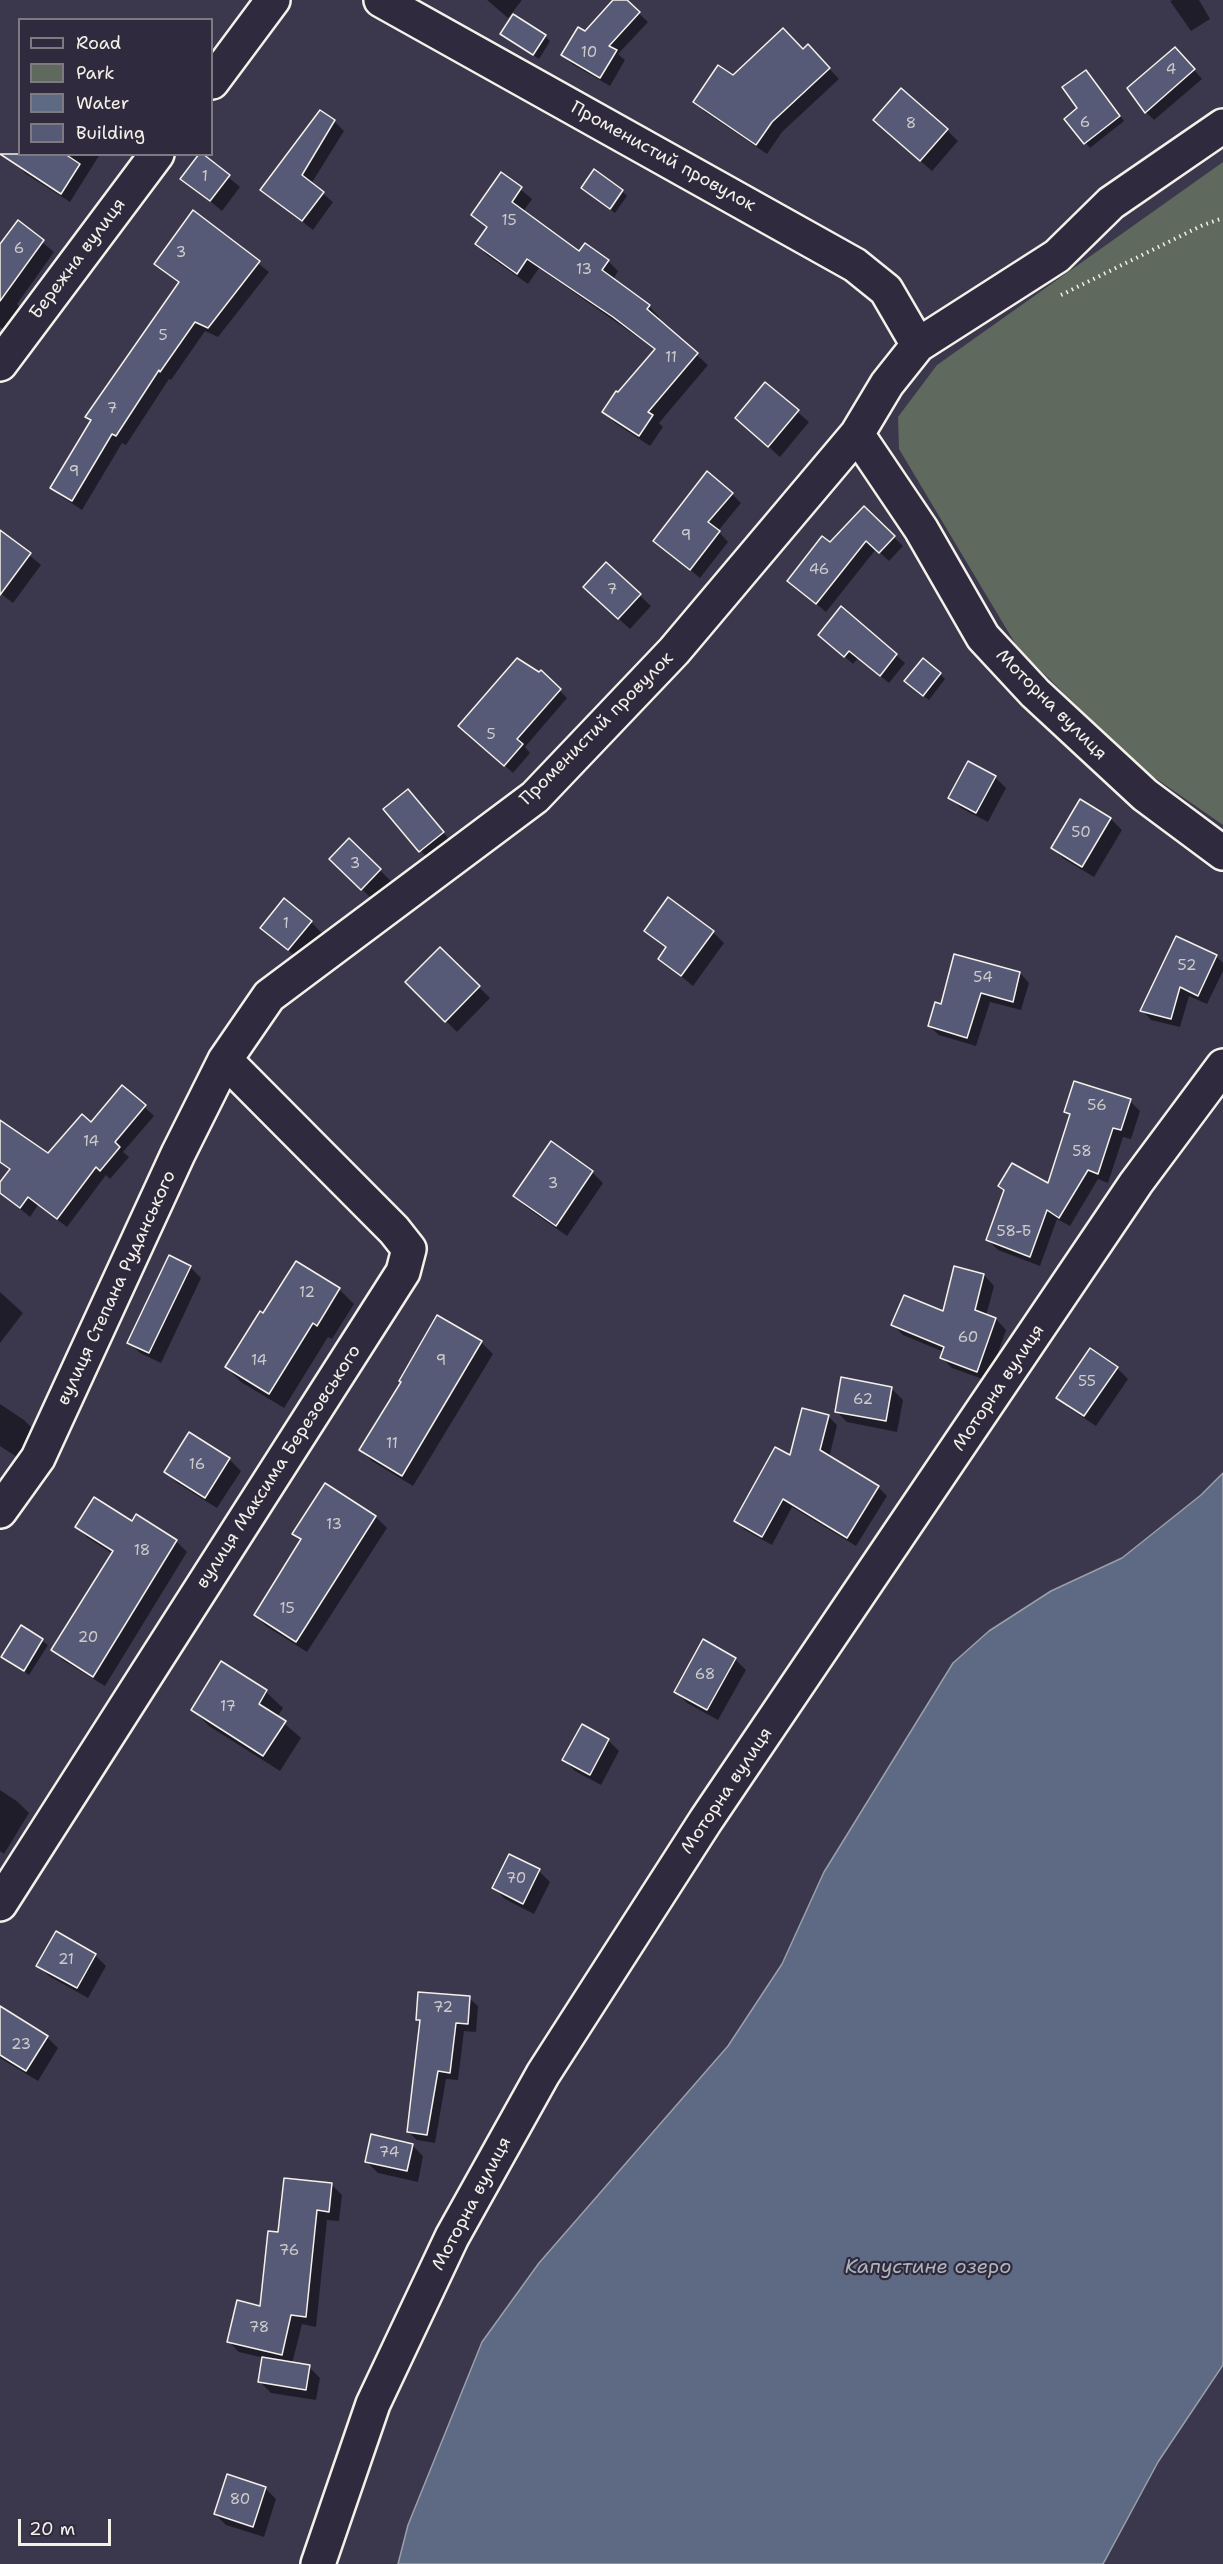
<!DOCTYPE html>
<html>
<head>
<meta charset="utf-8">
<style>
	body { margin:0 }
	#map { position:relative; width:1223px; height:2564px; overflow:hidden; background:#3b384e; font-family:"Shantell Sans",sans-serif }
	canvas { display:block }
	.legend { position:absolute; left:18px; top:18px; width:195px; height:138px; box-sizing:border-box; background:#2f2a3d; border:2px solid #7e7a81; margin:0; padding:8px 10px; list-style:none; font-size:18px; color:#f4f1e8 }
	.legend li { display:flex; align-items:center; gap:12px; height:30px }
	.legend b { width:30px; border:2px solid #7e7a81 }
	.scale { position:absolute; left:18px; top:2519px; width:93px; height:27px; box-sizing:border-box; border:3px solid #f4f1e8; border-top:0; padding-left:8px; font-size:18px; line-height:21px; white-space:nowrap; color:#f4f1e8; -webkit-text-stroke:4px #2f2a3d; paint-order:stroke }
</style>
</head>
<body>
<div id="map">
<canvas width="1223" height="2564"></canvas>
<ul class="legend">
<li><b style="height:8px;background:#2f2a3d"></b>Road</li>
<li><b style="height:16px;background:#5f695e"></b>Park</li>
<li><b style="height:16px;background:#5e6a83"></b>Water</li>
<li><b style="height:16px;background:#575a76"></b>Building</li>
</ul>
<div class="scale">20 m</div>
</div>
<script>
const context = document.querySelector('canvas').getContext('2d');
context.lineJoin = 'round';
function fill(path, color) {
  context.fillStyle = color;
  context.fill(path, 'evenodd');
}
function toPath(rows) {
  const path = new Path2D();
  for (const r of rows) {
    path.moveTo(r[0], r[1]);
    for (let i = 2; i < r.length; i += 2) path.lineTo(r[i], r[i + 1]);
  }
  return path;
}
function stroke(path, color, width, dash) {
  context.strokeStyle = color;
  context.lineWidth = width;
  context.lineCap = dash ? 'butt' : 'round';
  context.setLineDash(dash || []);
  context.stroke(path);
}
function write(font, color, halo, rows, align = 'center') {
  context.font = font + ' "Shantell Sans",sans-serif';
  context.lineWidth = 4.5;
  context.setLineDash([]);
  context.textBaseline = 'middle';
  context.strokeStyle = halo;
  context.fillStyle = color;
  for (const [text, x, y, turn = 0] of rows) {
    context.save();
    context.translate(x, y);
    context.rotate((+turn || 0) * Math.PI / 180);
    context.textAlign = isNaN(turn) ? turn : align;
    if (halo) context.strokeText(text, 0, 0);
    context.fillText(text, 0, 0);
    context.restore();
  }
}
const green = toPath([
	[1223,162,1223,825,1145,771,1019,650,899,449,898,417,937,365]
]);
const water = toPath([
	[1223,1473,1223,2365,1158,2462,1103,2564,398,2564,408,2525,482,2342,539,2263,728,2046,782,1964,824,1872,953,1663,989,1631,1051,1591,1122,1558,1201,1495,1223,1473]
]);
const shadow = toPath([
	[487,0,522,0,508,18],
	[615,0,625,0,648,22,618,54,625,60,610,86,572,64,563,55],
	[1173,0,1199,0,1210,19,1191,31,1170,1],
	[502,34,545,36,550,41,539,59],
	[803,51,817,56,839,79,782,132,767,154,705,112,695,102,734,77],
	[1183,57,1202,79,1154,120,1146,112],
	[1086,72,1124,121,1090,148,1066,119,1079,108],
	[334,121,344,131,311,184,333,202,313,230,262,190],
	[947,130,958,141,932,171,886,131],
	[23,154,100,154,70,202,26,174,17,165],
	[201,155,240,187,222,211,182,178],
	[502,174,532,199,523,212,580,253,608,261,618,271,613,280,649,306,659,317,657,320,708,365,659,423,663,427,650,446,615,423,604,412,656,350,539,268,528,284,487,255,477,244,488,229,473,215],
	[623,192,627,196,615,213,611,210],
	[194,212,269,272,218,337,205,331,171,380,169,379,126,445,122,443,82,510,62,497,52,487,92,422,87,416,180,283,156,264],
	[18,222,54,252,17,304,25,313,10,334,0,327,0,246],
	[765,384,809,422,780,457,737,418],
	[732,494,741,503,718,531,728,542,700,578,655,541],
	[864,508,903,546,889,561,876,549,826,612,789,581,830,544],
	[6,536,41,565,13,603,0,593,0,544],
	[606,564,651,606,630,629,596,598],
	[820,635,896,655,905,663,889,683,858,658,853,664],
	[541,672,567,698,525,747,530,753,513,773,468,733],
	[940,674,945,679,929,700,911,686],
	[995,777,1006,788,988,822,961,808,950,797],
	[1081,801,1111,819,1122,830,1094,877,1064,859,1052,848],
	[418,802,453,844,431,862,385,810],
	[349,840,391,881,373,900,331,859],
	[668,899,713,932,724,943,693,986,660,959,667,949,646,931],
	[311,922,322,933,300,960,262,928],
	[440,949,490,998,457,1032,407,982],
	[1216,956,1223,963,1223,971,1207,1004,1189,996,1180,1027,1151,1020,1142,1010],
	[1020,973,1029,983,1021,1010,990,1002,976,1046,939,1035,929,1026,942,1006],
	[123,1087,154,1116,123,1152,129,1157,110,1179,106,1175,67,1227,38,1205,30,1217,0,1192,0,1185,11,1171,0,1163,0,1127,48,1155,91,1124],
	[1130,1101,1140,1111,1131,1139,1123,1137,1108,1183,1098,1179,1070,1226,1057,1219,1040,1266,998,1250,988,1240,1005,1191,1049,1185,1071,1116,1065,1111],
	[551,1143,592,1172,603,1183,567,1236,526,1207,515,1196],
	[297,1263,339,1289,354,1304,332,1339,328,1337,284,1408,241,1382,226,1367,264,1315],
	[190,1267,201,1278,161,1363,140,1353,129,1342],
	[984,1275,994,1286,986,1316,996,1319,1006,1330,988,1381,952,1368,942,1358,944,1352,903,1335,893,1325,944,1313],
	[0,1292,23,1313,0,1343],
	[437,1317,482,1343,493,1354,413,1486,372,1461,361,1450,402,1382],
	[1117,1368,1128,1379,1096,1426,1069,1408,1058,1397],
	[892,1389,903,1400,897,1432,847,1422,836,1411],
	[0,1404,24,1420,35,1431,17,1457,0,1446],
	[828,1416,837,1425,829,1458,878,1487,887,1496,856,1546,792,1507,772,1545,745,1530,736,1521],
	[189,1434,230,1460,241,1471,217,1508,177,1483,166,1472],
	[325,1485,376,1517,387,1528,307,1652,266,1626,255,1615,302,1541,294,1534],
	[132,1523,176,1541,187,1552,105,1686,64,1661,53,1650,113,1554,88,1538,77,1527],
	[21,1627,48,1645,29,1675,3,1656],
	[735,1659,746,1670,718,1720,687,1703,676,1692],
	[266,1692,283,1708,277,1717,301,1738,280,1771,209,1726,192,1709],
	[583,1726,608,1740,619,1751,601,1785,575,1771,564,1760],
	[0,1790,18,1802,29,1813,4,1854,0,1851],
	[539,1871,550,1882,534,1914,505,1899,494,1888],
	[95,1955,106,1966,88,1998,49,1976,38,1965],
	[469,1998,478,2006,476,2032,464,2031,458,2080,446,2079,435,2143,417,2140,408,2132,421,2023,417,2019],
	[0,2017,47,2037,58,2048,38,2081,0,2058],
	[412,2145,423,2156,418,2182,378,2173,367,2162],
	[332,2185,342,2195,339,2221,327,2220,316,2327,302,2324,292,2364,309,2367,320,2378,316,2400,271,2393,260,2382,264,2358,239,2352,229,2342,262,2308,279,2234],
	[265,2488,276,2499,264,2537,226,2525,215,2514]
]);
const building = toPath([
	[613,0,627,0,640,12,609,46,617,50,600,78,561,55,578,27,585,31,613,0],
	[513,14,546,35,533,55,500,34,513,14],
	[783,28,803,49,808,44,830,68,772,122,756,145,693,102,718,65,733,75,783,28],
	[1175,47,1195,69,1145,113,1127,88,1175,47],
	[1086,70,1120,116,1084,144,1064,119,1077,108,1062,87,1086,70],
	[901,88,948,129,920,161,873,120,901,88],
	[320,110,335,120,302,175,324,192,302,221,260,190,320,110],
	[0,154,65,154,80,164,61,194,0,154],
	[199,154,203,154,230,175,210,201,180,179,199,154],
	[594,169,623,190,610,209,581,188,594,169],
	[501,172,522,187,512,202,579,251,585,243,609,260,602,270,650,305,647,309,698,353,648,412,653,415,639,436,602,412,616,391,618,392,655,349,613,317,527,259,517,274,475,244,487,227,471,215,501,172],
	[193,210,260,261,208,328,195,322,160,372,159,370,116,436,112,434,72,501,50,488,91,420,85,417,179,282,154,264,193,210],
	[18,220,44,240,0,301,0,244,18,220],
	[765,382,799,410,768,447,735,418,765,382],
	[707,471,733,493,708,522,720,531,690,570,653,541,707,471],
	[864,506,895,536,879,553,866,541,816,604,787,581,822,536,830,542,864,506],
	[0,530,31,553,0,595,0,530],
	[606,562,641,594,618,619,583,587,606,562],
	[841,606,897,654,880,676,849,651,844,657,818,635,841,606],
	[517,658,539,672,541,670,561,689,517,739,523,744,504,766,458,726,517,658],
	[923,658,941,673,923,696,904,681,923,658],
	[968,761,996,776,976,813,948,798,968,761],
	[408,789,444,832,419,852,383,809,408,789],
	[1080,799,1111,818,1082,867,1051,848,1080,799],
	[349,838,381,869,361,890,329,859,349,838],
	[668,897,714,931,681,976,658,959,666,947,644,931,668,897],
	[284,898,312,921,288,950,260,928,284,898],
	[1176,936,1217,955,1198,996,1180,987,1171,1019,1140,1011,1176,936],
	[440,947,480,986,445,1022,405,982,440,947],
	[954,954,1020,972,1013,1002,981,993,967,1038,928,1026,935,1002,941,1004,954,954],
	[1074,1081,1131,1099,1121,1130,1113,1128,1098,1174,1088,1170,1059,1218,1047,1210,1030,1257,986,1240,1004,1190,998,1186,1012,1163,1048,1183,1070,1114,1064,1112,1074,1081],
	[122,1085,146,1105,115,1142,120,1147,100,1171,96,1167,57,1219,28,1197,20,1208,0,1193,0,1182,10,1169,0,1162,0,1120,48,1153,82,1114,91,1122,122,1085],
	[551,1141,593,1171,556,1226,513,1196,551,1141],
	[169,1255,191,1266,149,1353,127,1343,169,1255],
	[296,1261,340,1288,317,1326,313,1323,269,1394,225,1367,260,1311,263,1313,296,1261],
	[954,1266,984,1274,975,1310,996,1318,977,1372,940,1358,944,1347,891,1325,904,1295,943,1311,954,1266],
	[437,1315,482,1341,402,1476,359,1450,401,1382,399,1381,437,1315],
	[1090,1348,1118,1367,1084,1416,1056,1398,1090,1348],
	[841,1377,892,1387,886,1421,835,1412,841,1377],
	[802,1408,829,1415,820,1450,879,1486,847,1538,783,1499,762,1537,734,1521,775,1447,790,1455,802,1408],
	[189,1432,230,1458,205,1498,164,1472,189,1432],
	[325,1483,376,1516,296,1642,254,1615,301,1539,292,1534,325,1483],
	[94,1497,132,1521,136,1514,177,1540,93,1677,51,1650,113,1551,75,1527,94,1497],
	[21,1625,43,1639,24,1671,1,1657,21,1625],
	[703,1639,736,1658,707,1710,674,1692,703,1639],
	[221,1661,267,1690,259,1704,286,1721,263,1756,191,1710,221,1661],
	[582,1724,609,1739,590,1775,562,1760,582,1724],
	[509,1854,540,1869,523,1904,492,1888,509,1854],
	[56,1931,96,1954,77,1988,36,1966,56,1931],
	[418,1992,470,1996,468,2024,456,2023,450,2073,438,2071,427,2135,407,2132,420,2020,416,2020,418,1992],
	[0,2006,48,2036,26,2071,0,2055,0,2006],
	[371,2134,413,2144,407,2171,365,2162,371,2134],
	[284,2178,332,2183,329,2212,317,2210,306,2317,291,2315,282,2355,227,2342,237,2300,260,2306,268,2231,278,2232,284,2178],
	[262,2357,310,2365,306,2390,258,2382,262,2357],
	[227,2474,266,2487,253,2527,214,2514,227,2474]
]);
const path = toPath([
	[1061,295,1203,225,1223,218]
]);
const minor = toPath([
	[381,0,855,265,886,290,918,345],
	[212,82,273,0],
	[0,364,157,154],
	[857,434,921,529,983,637,1035,693,1145,795,1223,853],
	[0,1511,38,1458,178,1154,225,1060,269,996,535,797,674,651,857,434,887,384,918,345,1057,256,1111,203,1223,126],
	[0,1904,403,1272,409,1249,394,1230,225,1060],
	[318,2564,373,2404,452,2237,543,2074,706,1820,1136,1183,1223,1066]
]);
const numberNames = [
	["10",589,53],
	["4",1171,70],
	["6",1085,123],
	["8",911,124],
	["1",205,177],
	["15",509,221],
	["6",19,249],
	["3",181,253],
	["13",584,270],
	["5",163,336],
	["11",671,358],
	["7",112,409],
	["9",74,472],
	["9",686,536],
	["46",819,570],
	["7",612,590],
	["5",491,735],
	["50",1081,833],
	["3",355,864],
	["1",286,924],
	["52",1187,966],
	["54",983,978],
	["56",1097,1106],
	["14",91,1142],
	["58",1082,1152],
	["3",553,1184],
	["58-Б",1014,1232],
	["12",307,1293],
	["60",968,1338],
	["14",259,1361],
	["9",441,1361],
	["55",1087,1382],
	["62",863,1400],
	["11",392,1444],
	["16",197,1465],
	["13",334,1525],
	["18",142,1551],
	["15",287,1609],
	["20",88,1638],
	["68",705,1675],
	["17",228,1707],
	["70",516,1879],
	["21",66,1960],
	["72",443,2008],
	["23",21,2045],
	["74",389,2153],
	["76",289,2251],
	["78",259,2328],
	["80",240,2500]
];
const streetNames = [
	["Променистий провулок",663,157,29],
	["Бережна вулиця",78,259,-53],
	["Моторна вулиця",1051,705,45],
	["Променистий провулок",597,729,-45],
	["вулиця Степана Руданського",117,1288,-65],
	["Моторна вулиця",999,1388,-56],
	["вулиця Максима Березовського",279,1467,-57],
	["Моторна вулиця",727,1791,-56],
	["Моторна вулиця",472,2204,-62]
];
const waterNames = [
	["Капустине озеро",928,2268]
];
fill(green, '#5f695e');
fill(water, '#5e6a83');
stroke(water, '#9aa0ab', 1.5);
fill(shadow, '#0007');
fill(building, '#575a76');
stroke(building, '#f4f1e8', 1.5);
stroke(minor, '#f4f1e8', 38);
stroke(path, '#f4f1e8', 4, [1.5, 4.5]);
stroke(minor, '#2f2a3d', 33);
write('15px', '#cdcbcc', null, numberNames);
write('18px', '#f4f1e8', '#2f2a3d', streetNames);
write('italic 20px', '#b0b4bb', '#2f2a3d', waterNames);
</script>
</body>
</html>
